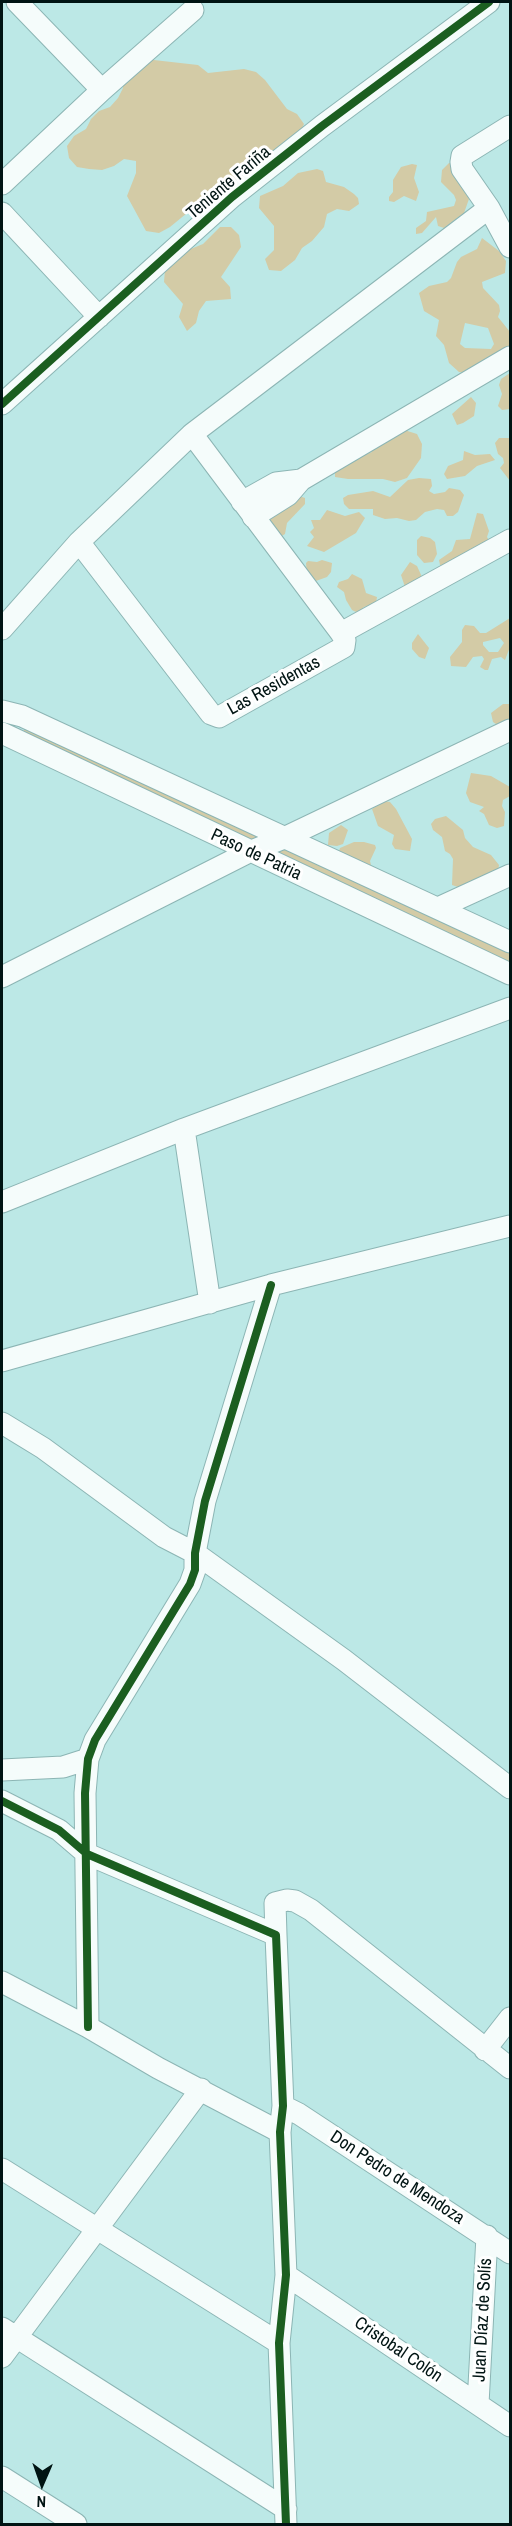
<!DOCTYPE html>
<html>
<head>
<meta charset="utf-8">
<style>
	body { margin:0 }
	#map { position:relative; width:512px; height:2526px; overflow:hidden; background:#bce8e6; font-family:"Archivo Narrow",sans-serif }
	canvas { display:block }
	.frame { position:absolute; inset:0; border:3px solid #001413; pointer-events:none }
	.north { position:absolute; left:12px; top:2454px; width:60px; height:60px; -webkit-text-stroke:4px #fff; paint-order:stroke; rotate:182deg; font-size:16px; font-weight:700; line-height:24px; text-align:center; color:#001413 }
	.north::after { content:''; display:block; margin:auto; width:21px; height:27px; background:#001413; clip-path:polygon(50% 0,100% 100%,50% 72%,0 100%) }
</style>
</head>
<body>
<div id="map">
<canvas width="512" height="2526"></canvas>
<div class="frame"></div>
<div class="north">N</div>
</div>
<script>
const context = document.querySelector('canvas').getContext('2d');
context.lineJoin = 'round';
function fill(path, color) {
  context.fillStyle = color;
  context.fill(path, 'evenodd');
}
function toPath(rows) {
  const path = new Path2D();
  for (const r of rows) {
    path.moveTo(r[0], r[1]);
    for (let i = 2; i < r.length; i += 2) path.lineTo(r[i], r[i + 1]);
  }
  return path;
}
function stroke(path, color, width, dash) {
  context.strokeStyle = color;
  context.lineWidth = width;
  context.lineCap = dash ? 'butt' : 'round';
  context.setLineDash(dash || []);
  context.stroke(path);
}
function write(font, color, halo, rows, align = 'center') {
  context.font = font + ' "Archivo Narrow",sans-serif';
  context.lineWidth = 6;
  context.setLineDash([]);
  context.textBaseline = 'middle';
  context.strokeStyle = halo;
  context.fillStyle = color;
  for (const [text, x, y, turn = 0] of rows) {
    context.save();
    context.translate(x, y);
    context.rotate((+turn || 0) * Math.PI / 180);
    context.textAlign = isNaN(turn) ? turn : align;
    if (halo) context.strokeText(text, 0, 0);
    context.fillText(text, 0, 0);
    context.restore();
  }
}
const green = toPath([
	[136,58,198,65,208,73,244,69,256,72,265,80,287,109,297,114,304,124,299,135,244,181,209,195,170,227,159,233,146,231,127,196,136,173,136,161,124,159,114,166,102,170,89,169,77,167,69,158,67,146,74,136,86,129,91,119,99,111,110,107,118,98,123,88,123,76],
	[449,163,453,164,469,199,464,213,444,228,438,226,436,217,422,233,416,234,416,228,426,221,427,212,454,206,456,200,454,195,441,182,442,170],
	[412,164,417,165,414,178,419,192,416,201,404,196,394,202,389,201,389,197,393,192,393,180,396,175,401,167],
	[317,169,323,171,326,182,344,187,354,194,358,198,359,204,349,211,337,209,327,214,324,227,312,241,302,248,295,260,281,271,269,270,265,259,274,250,274,226,259,208,260,196,283,186,298,173],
	[220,227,231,227,239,235,241,247,221,277,230,287,231,299,206,301,199,311,196,323,187,331,179,317,183,304,164,282,165,270,181,253,203,244],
	[482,238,499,251,506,261,505,273,482,282,483,288,499,305,500,311,498,317,510,332,510,351,466,373,459,372,449,363,444,345,436,336,439,320,424,311,419,293,429,286,447,282,451,278,457,262,461,257,477,249],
	[465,323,488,328,494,344,491,349,465,348,460,344],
	[510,373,510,409,502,410,498,406,502,394,499,385,501,379],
	[471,397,476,403,474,416,463,423,457,425,452,414],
	[401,429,417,434,422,444,421,458,407,478,395,482,383,479,348,479,335,477,335,471,355,458,372,452,368,450],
	[499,438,510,438,510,481,500,468,504,463,503,458,498,454,495,443],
	[464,451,475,455,490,454,495,460,477,466,465,476,447,479,444,474,448,466,463,460],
	[419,478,431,479,432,486,429,491,434,494,445,492,449,488,460,490,464,495,458,512,453,516,447,516,444,510,437,509,425,512,416,520,409,521,397,518,385,519,373,515,373,509,349,509,344,504,343,498,348,495,373,491,390,497,408,480],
	[299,496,305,498,305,504,287,523,285,534,280,537,259,511],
	[327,510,345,516,359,512,365,518,356,533,324,552,307,546,314,537,310,532,314,528,311,520,320,520],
	[477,513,483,514,489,531,487,537,490,542,444,566,440,565,439,560,452,551,456,540,470,539],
	[421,536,430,538,435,542,437,554,433,562,424,563,417,555,417,540],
	[322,560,332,563,331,572,327,577,313,582,307,575,306,563,308,561,317,562],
	[410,562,417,566,422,577,405,587,401,575],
	[352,574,362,579,366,593,377,597,376,603,364,607,358,613,352,610,346,600,344,592,337,587,339,582,348,579],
	[510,618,510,647,505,660,501,657,492,659,488,670,485,670,480,667,484,659,482,656,473,657,466,667,451,666,450,657,462,642,462,630,465,625,474,626,480,633,486,633],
	[500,638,504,643,498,652,489,652,483,645,483,642],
	[418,634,429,648,425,659,419,657,412,649,412,643],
	[503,704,510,704,510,718,499,726,493,722,491,713],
	[27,725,262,836,245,843,20,737],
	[471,773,491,776,510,787,510,796,503,800,502,806,505,812,504,826,497,828,489,825,484,814,479,811,484,807,470,802,466,793],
	[384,801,390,802,396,809,412,839,410,851,395,849,392,844,394,835,378,826,372,809],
	[446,816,463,830,465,838,473,847,491,855,499,865,498,871,461,888,452,885,453,859,450,854,445,851,442,837,433,830,431,824,435,819],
	[341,825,348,830,343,844,337,846,328,845,329,833],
	[354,842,364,842,375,845,376,848,370,861,372,869,338,854,340,848],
	[285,846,510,945,510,974,269,854]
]);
const minor = toPath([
	[17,2,102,90],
	[510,126,462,156,461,162,462,169,489,208,510,247],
	[2,184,102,90,193,10],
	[2,213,99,317],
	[2,404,232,197,322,126,489,2],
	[192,434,489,208],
	[242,502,276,483,301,480],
	[253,517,288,495,301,480,510,357],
	[79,542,211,714,219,717,344,647,345,640,341,633,510,540],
	[2,629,79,542,192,434,341,633],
	[2,711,22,716,510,942],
	[2,733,510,974],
	[438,908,510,875],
	[2,977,249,852,284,838,510,730],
	[184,1129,210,1303],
	[2,1202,184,1129,510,1008],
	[2,1361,271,1285,510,1226],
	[2,1423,43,1448,164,1537,195,1553,344,1660,510,1788],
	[2,1770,63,1767,88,1759],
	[2,1801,59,1830,87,1854,276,1935,283,2106,280,2132,286,2275,279,2343,286,2524],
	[276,1935,275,1903,287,1900,295,1901,311,1910,510,2068],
	[2,1982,88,2027,158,2068,280,2132],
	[88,2027,85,1793,88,1759,95,1740,190,1584,195,1570,195,1553,205,1501,271,1285],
	[485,2050,510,2018],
	[283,2106,299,2114,510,2253],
	[2,2169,279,2343],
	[286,2275,510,2426],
	[2,2328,286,2509],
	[2,2357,201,2089],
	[478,2404,487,2236],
	[2,2477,76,2524]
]);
const cycleway = toPath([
	[2,404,232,197,322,126,489,2],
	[2,1801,59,1830,87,1854,276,1935,283,2106,280,2132,286,2275,279,2343,286,2524],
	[88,2027,85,1793,88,1759,95,1740,190,1584,195,1570,195,1553,205,1501,271,1285]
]);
const streetNames = [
	["Teniente Fariña",229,183,-40],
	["Las Residentas",274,686,-29],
	["Paso de Patria",256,855,25],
	["Don Pedro de Mendoza",397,2178,33],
	["Juan Díaz de Solís",483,2320,-87],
	["Cristobal Colón",398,2350,34]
];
fill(green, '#d3cba6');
stroke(minor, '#8cb5b4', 23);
stroke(minor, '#f5fcfb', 21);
stroke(cycleway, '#1b5e20', 8);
write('18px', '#001413', '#fff', streetNames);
</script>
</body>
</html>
